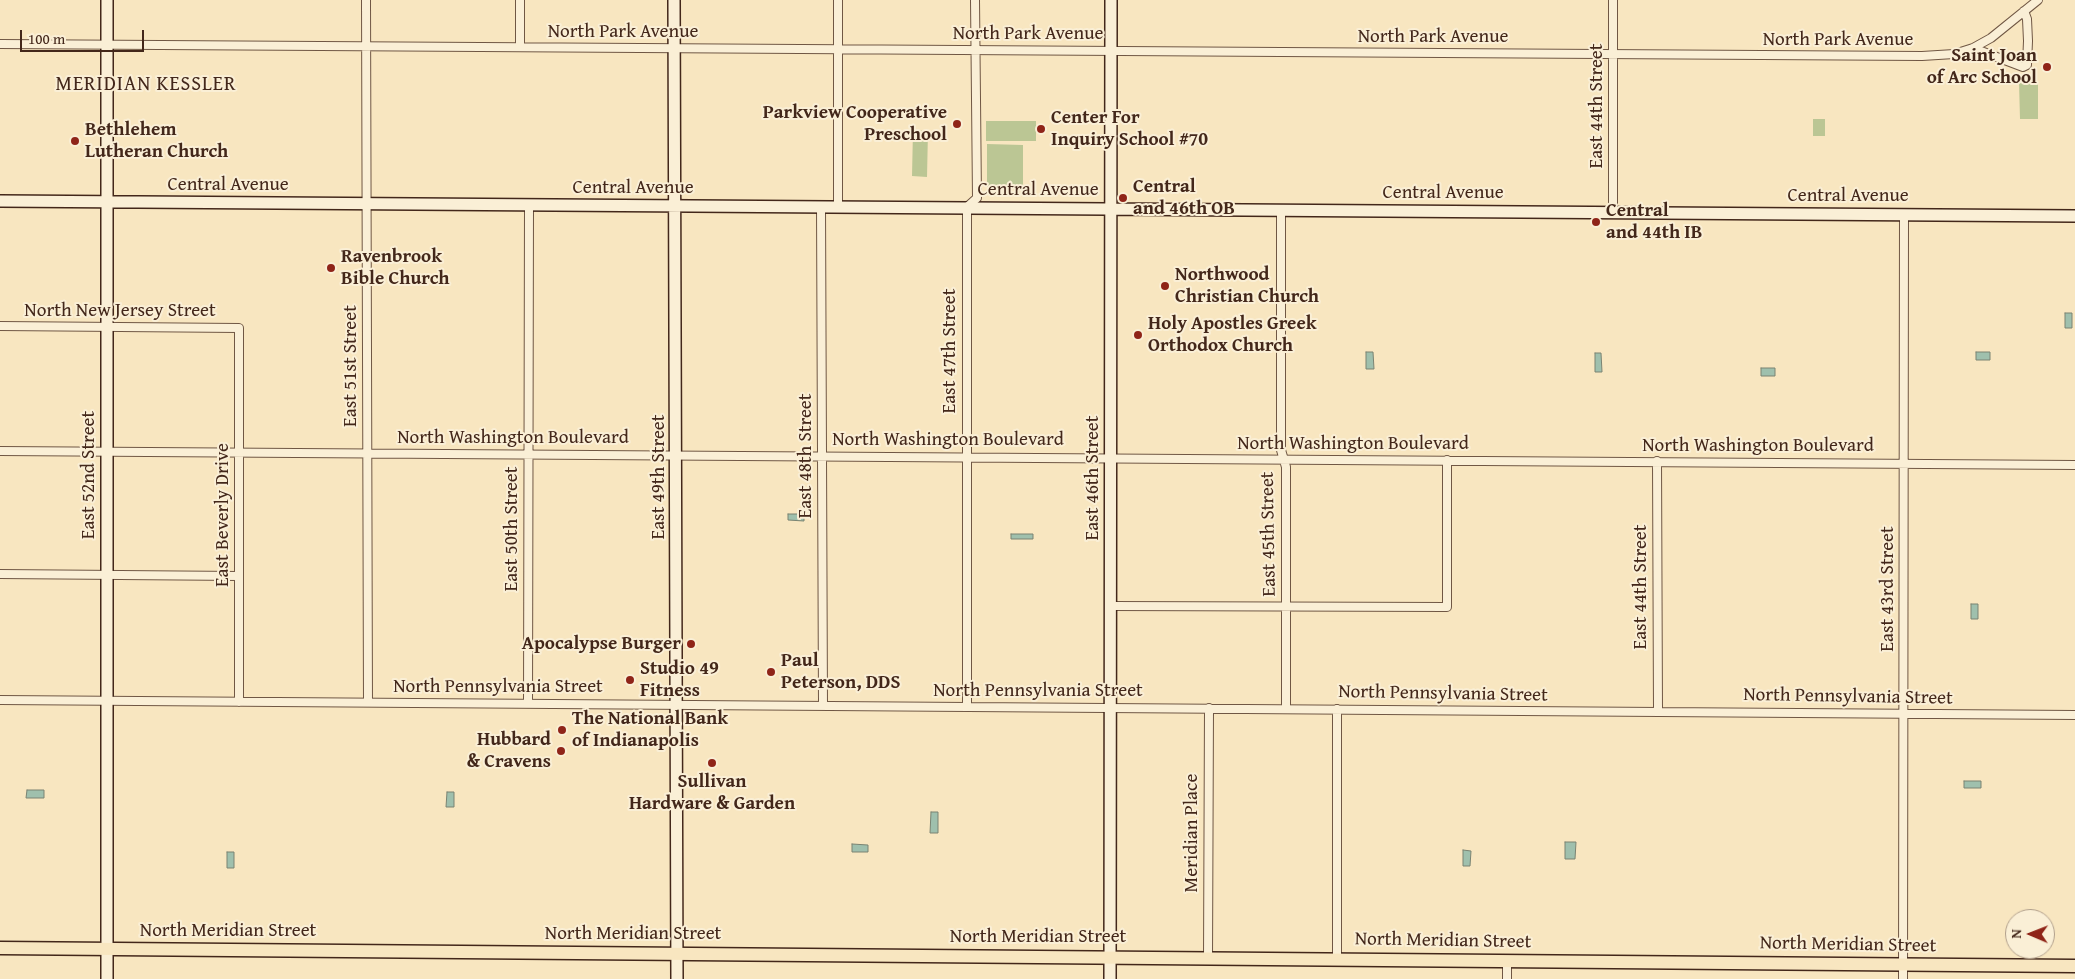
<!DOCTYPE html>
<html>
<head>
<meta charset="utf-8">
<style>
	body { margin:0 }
	#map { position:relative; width:2075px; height:979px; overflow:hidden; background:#f8e6c0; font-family:"Gentium Book Plus",serif }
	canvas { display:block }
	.north { position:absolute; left:2005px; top:909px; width:50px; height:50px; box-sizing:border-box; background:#faefd6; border:1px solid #b19f8b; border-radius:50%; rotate:271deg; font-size:14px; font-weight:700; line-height:20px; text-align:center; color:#43271a }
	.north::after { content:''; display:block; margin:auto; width:18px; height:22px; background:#8f2418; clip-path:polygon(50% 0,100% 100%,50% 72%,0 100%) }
	.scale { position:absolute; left:20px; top:30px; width:124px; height:22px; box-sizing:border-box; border:2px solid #43271a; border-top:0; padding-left:6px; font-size:15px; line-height:18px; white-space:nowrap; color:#43271a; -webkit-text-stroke:4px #faefd6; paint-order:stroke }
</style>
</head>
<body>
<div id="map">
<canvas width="2075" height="979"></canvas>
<div class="north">N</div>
<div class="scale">100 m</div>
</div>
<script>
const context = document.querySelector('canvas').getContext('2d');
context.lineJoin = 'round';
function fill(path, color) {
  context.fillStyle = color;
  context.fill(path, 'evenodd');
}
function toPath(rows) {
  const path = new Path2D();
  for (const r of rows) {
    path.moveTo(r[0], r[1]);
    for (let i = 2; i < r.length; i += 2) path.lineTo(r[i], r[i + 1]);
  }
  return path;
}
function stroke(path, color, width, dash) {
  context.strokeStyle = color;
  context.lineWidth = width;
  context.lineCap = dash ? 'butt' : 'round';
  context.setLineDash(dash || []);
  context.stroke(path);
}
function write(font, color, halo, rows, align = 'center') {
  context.font = font + ' "Gentium Book Plus",serif';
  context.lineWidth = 4;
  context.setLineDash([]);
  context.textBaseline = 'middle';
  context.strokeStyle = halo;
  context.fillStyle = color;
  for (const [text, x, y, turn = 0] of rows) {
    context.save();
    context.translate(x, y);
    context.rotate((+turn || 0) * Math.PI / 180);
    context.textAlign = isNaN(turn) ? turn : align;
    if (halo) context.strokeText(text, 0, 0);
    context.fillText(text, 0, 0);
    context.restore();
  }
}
const green = toPath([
	[2019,82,2038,82,2038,119,2020,119],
	[1813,119,1825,119,1825,136,1813,136],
	[986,121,1036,121,1036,141,986,141],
	[913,130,928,131,927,177,912,176],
	[987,144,1023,145,1023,187,987,187]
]);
const water = toPath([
	[2065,313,2072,313,2072,328,2065,328,2065,313],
	[1366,352,1373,352,1374,369,1366,369,1366,352],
	[1976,352,1990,352,1990,360,1976,360,1976,352],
	[1595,353,1601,353,1602,372,1595,372,1595,353],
	[1761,368,1775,368,1775,376,1761,376,1761,368],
	[788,514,804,514,804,521,788,520,788,514],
	[1011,534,1033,534,1033,539,1011,539,1011,534],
	[1971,604,1978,604,1978,619,1971,619,1971,604],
	[1964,781,1981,781,1981,788,1964,788,1964,781],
	[27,790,44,790,44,798,26,798,27,790],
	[447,792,454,792,454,807,446,807,447,792],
	[931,812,938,812,938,833,930,833,931,812],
	[1565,842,1576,842,1575,859,1565,859,1565,842],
	[852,844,868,845,868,852,852,852,852,844],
	[1463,850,1471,851,1470,866,1463,866,1463,850],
	[227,852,234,852,234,868,227,868,227,852]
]);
const street = toPath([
	[366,0,368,702],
	[520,0,520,47],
	[838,0,838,207],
	[0,44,1922,56,1954,54,1973,48,1991,38,2038,0],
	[1973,48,2023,67,2027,65,2028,41,2027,19,2024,11],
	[821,206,823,705],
	[1281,210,1281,450,1286,467,1286,709],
	[1613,211,1613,0],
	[0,326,239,328,239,702],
	[0,451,2075,465],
	[1657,461,1658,712],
	[0,574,239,576],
	[1111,606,1447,607,1447,460],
	[0,700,2075,715],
	[528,703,529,205],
	[967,706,967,207,977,198,975,0],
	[1337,709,1337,959],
	[1208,958,1209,708],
	[1507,979,1507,961],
	[1903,979,1904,214]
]);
const secondary = toPath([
	[674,0,677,979],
	[0,201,2075,216],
	[107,979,107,0],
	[1110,979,1111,0]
]);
const primary = toPath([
	[0,948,2075,966]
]);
const markers = [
	[2047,67,5,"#8f2418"],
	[957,124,5,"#8f2418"],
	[1041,129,5,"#8f2418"],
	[75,141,5,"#8f2418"],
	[1123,198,5,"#8f2418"],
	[1596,222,5,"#8f2418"],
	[331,268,5,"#8f2418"],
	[1165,286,5,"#8f2418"],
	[1138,335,5,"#8f2418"],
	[691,644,5,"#8f2418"],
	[771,672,5,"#8f2418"],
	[630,680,5,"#8f2418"],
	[562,730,5,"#8f2418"],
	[561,751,5,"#8f2418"],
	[712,763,5,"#8f2418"]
];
const streetNames = [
	["North Park Avenue",623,32],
	["North Park Avenue",1028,34],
	["North Park Avenue",1433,37],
	["North Park Avenue",1838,40],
	["East 44th Street",1597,106,-90],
	["Central Avenue",228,185],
	["Central Avenue",633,188],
	["Central Avenue",1038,190],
	["Central Avenue",1443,193],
	["Central Avenue",1848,196],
	["North New Jersey Street",120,311],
	["East 47th Street",950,351,-90],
	["East 51st Street",351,366,-90],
	["North Washington Boulevard",513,438],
	["North Washington Boulevard",948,440],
	["North Washington Boulevard",1353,444],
	["North Washington Boulevard",1758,446],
	["East 48th Street",806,456,-90],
	["East 52nd Street",89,475,-90],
	["East 49th Street",659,477,-90],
	["East 46th Street",1093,478,-90],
	["East Beverly Drive",223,515,-90],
	["East 50th Street",512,529,-90],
	["East 45th Street",1269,534,-91],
	["East 44th Street",1641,587,-90],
	["East 43rd Street",1888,589,-90],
	["North Pennsylvania Street",498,687],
	["North Pennsylvania Street",1038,691],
	["North Pennsylvania Street",1443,694,1],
	["North Pennsylvania Street",1848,697,1],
	["Meridian Place",1192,833,-90],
	["North Meridian Street",228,931],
	["North Meridian Street",633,934],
	["North Meridian Street",1038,937],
	["North Meridian Street",1443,941,1],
	["North Meridian Street",1848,945,1]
];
const poiNames = [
	["Saint Joan",2037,56,"right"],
	["of Arc School",2037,78,"right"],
	["Parkview Cooperative",947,113,"right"],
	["Preschool",947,135,"right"],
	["Center For",1051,118],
	["Inquiry School #70",1051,140],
	["Bethlehem",85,130],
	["Lutheran Church",85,152],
	["Central",1133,187],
	["and 46th OB",1133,209],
	["Central",1606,211],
	["and 44th IB",1606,233],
	["Ravenbrook",341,257],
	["Bible Church",341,279],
	["Northwood",1175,275],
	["Christian Church",1175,297],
	["Holy Apostles Greek",1148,324],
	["Orthodox Church",1148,346],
	["Apocalypse Burger",681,644,"right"],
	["Paul",781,661],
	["Peterson, DDS",781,683],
	["Studio 49",640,669],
	["Fitness",640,691],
	["The National Bank",572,719],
	["of Indianapolis",572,741],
	["Hubbard",551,740,"right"],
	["& Cravens",551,762,"right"],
	["Sullivan",712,782,"center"],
	["Hardware & Garden",712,804,"center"]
];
const neighbourhoodNames = [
	["MERIDIAN KESSLER",146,85]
];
fill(green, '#bbc694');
fill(water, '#9fc0ad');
stroke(water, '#7a8372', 1);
stroke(street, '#705744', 10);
stroke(secondary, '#43271a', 14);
stroke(primary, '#43271a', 15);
stroke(street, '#faefd6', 8);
stroke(secondary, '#faefd6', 11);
stroke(primary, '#f8e6c0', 12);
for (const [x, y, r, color] of markers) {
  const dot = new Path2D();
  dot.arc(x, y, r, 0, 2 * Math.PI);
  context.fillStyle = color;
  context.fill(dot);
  stroke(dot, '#faefd6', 2);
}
write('19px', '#43271a', '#faefd6', streetNames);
write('bold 19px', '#43271a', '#faefd6', poiNames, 'left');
context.letterSpacing = '1px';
write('20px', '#43271a', '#faefd6', neighbourhoodNames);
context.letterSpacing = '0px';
</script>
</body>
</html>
